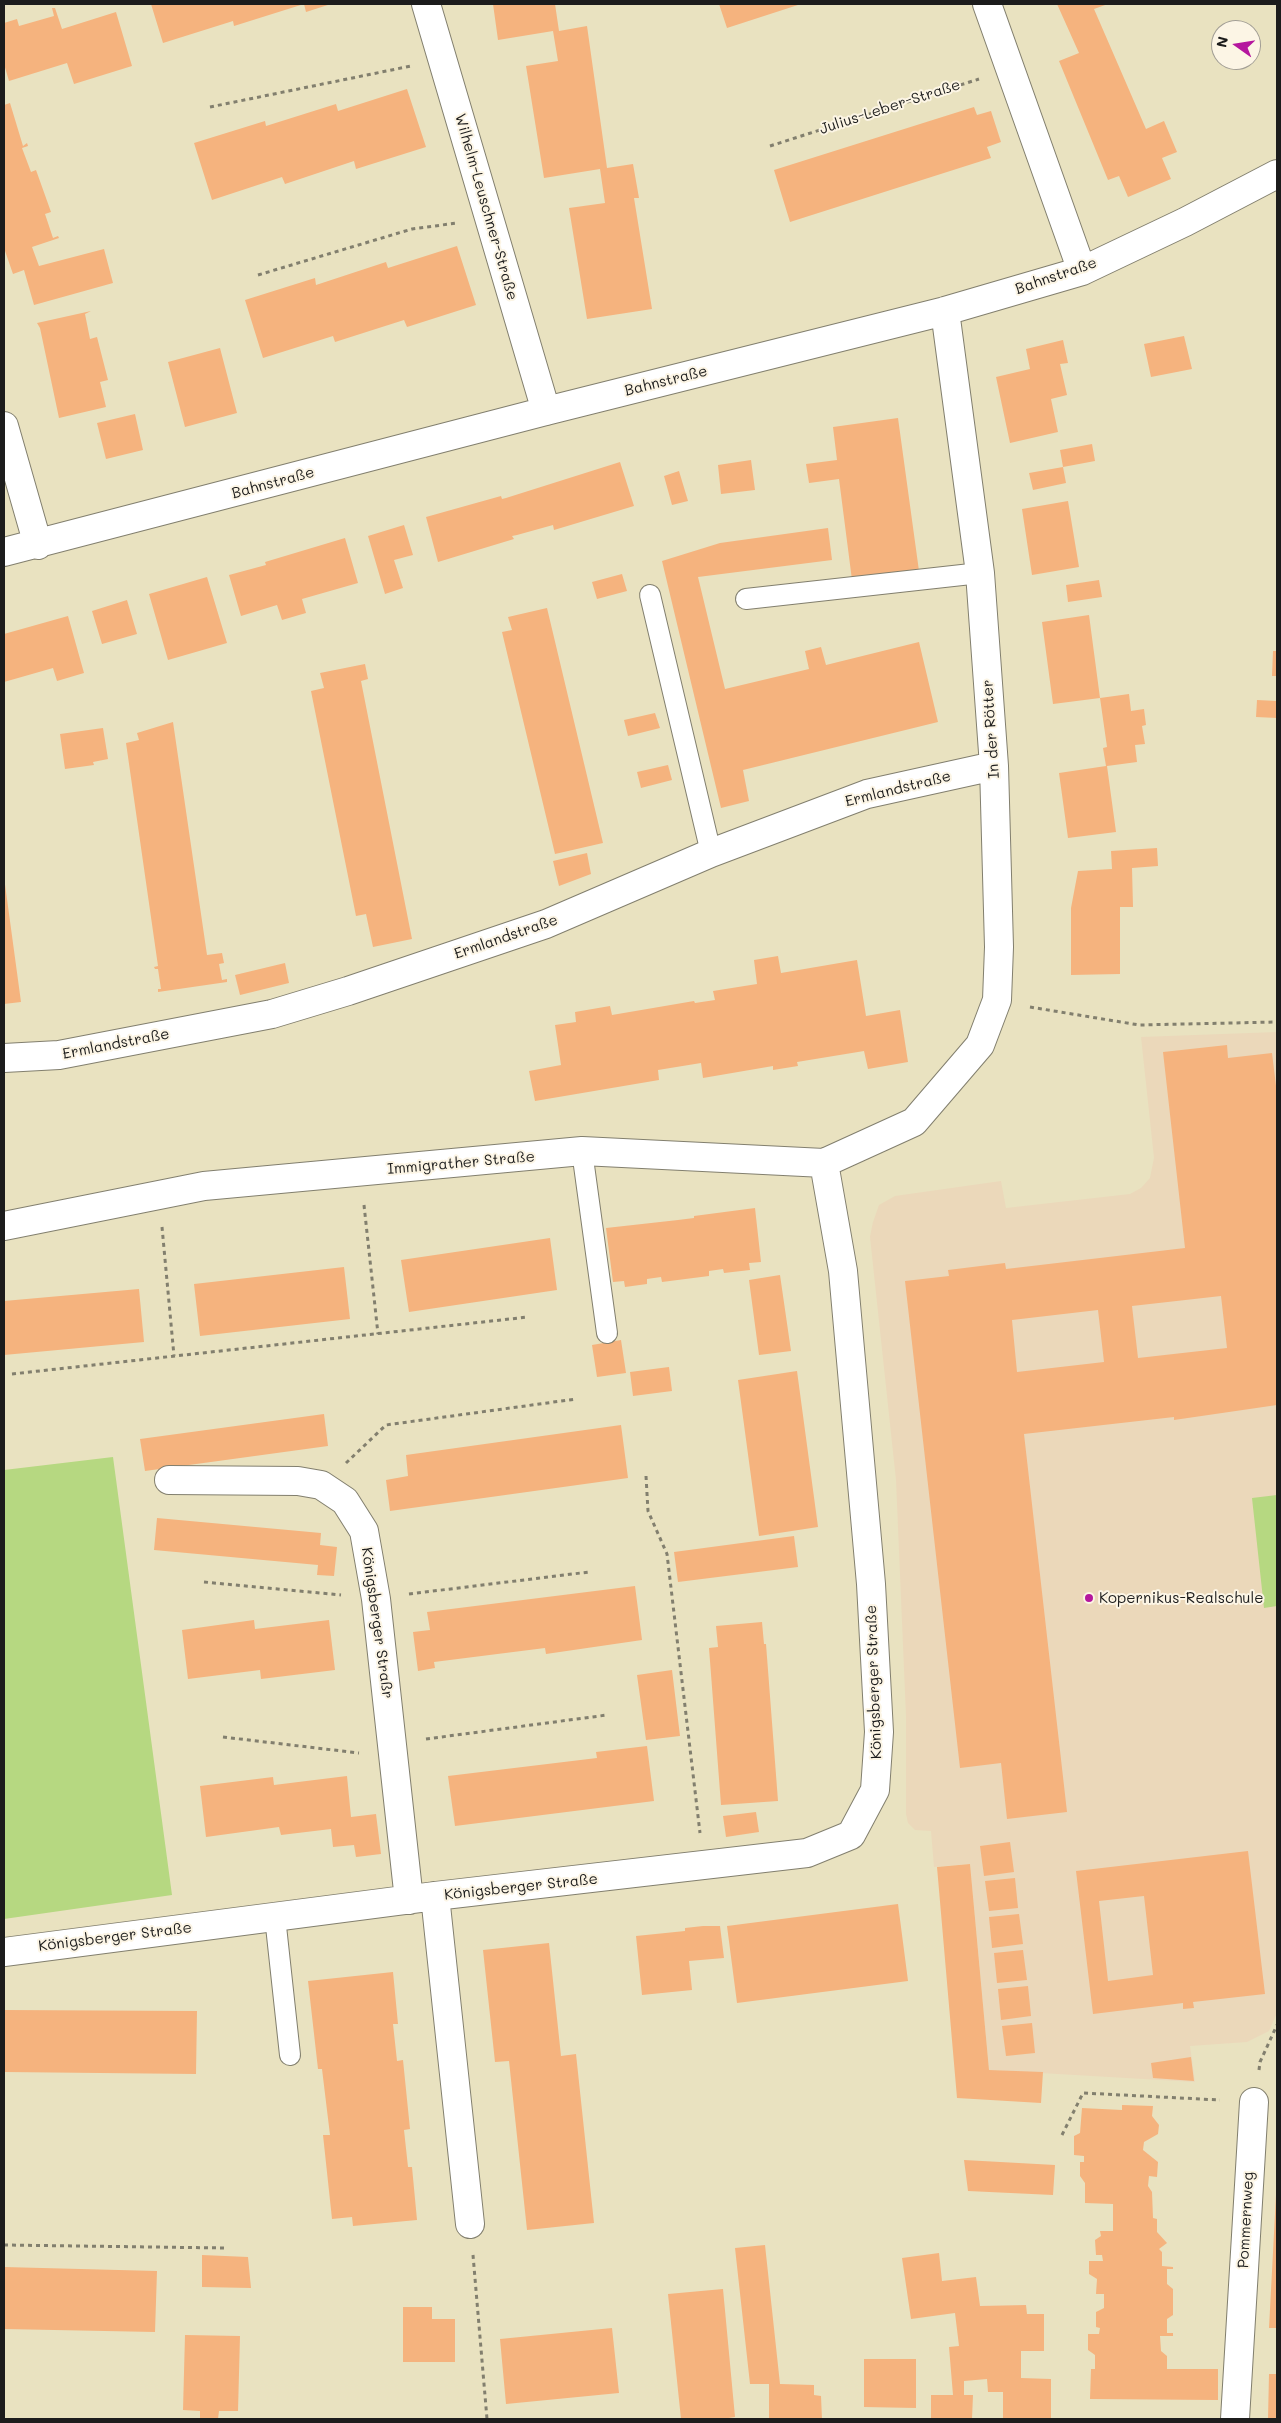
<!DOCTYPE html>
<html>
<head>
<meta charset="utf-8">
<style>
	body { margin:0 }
	#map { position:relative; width:1281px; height:2423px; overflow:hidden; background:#e9e2c0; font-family:Mali,sans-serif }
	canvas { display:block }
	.frame { position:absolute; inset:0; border:5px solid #1c1c1c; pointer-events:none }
	.north { position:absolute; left:1211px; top:20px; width:50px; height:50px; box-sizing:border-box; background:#fcf5e5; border:1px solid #a29e95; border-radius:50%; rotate:283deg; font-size:14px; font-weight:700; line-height:20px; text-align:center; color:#1c1c1c }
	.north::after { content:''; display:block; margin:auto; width:18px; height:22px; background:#b5179e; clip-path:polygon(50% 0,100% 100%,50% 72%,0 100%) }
</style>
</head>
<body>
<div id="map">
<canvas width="1281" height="2423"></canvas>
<div class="frame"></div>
<div class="north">N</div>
</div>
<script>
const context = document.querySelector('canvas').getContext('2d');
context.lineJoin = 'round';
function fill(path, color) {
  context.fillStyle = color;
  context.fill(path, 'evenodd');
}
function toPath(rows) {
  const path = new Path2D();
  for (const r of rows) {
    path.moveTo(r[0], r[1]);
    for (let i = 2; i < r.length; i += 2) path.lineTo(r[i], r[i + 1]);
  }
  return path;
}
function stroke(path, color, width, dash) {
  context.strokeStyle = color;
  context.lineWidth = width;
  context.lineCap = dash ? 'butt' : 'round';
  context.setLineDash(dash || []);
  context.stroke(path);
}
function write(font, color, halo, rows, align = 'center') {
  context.font = font + ' Mali,sans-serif';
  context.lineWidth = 4;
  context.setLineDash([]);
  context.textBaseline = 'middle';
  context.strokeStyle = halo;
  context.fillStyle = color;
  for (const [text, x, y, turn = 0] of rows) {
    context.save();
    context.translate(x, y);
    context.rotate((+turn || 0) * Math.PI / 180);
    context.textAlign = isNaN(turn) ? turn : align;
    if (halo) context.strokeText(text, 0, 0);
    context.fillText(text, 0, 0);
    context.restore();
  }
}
const built = toPath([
	[1277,1032,1277,2013,1269,2031,1247,2042,1190,2046,1195,2082,989,2070,970,1864,934,1867,931,1831,915,1830,908,1823,906,1814,906,1716,896,1480,870,1237,873,1222,879,1205,895,1196,1001,1181,1006,1208,1130,1194,1141,1188,1150,1178,1154,1158,1141,1037]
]);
const green = toPath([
	[113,1457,172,1895,4,1919,4,1470],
	[1277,1495,1277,1606,1264,1608,1252,1498]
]);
const building = toPath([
	[151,4,331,4,306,12,304,4,234,26,233,21,163,43],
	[493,4,555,4,559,31,587,26,607,168,633,164,639,198,634,198,652,309,587,319,569,208,605,203,600,169,544,178,526,66,558,61,553,31,498,40],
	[719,4,801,4,727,28],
	[1057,4,1108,4,1094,9,1146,129,1164,121,1177,152,1162,158,1171,179,1128,197,1119,176,1108,180,1059,61,1079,53],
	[52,8,55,8,62,29,116,12,132,66,74,84,67,63,9,81,4,64,4,23,17,19,19,26,54,16],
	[407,89,426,147,356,169,354,161,285,184,282,177,212,200,194,143,265,121,266,126,336,104,338,111],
	[10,103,23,146,27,143,28,146,22,148,31,172,36,170,51,212,45,214,53,238,58,236,59,238,32,247,39,266,104,249,113,283,34,305,24,270,13,274,4,248,4,105],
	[974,107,977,115,991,111,1001,142,987,147,991,158,790,222,774,170],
	[457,246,476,305,407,327,404,320,335,342,333,336,263,358,245,300,315,278,316,285,386,262,388,268],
	[91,311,85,314,90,339,97,337,108,380,100,382,106,407,59,418,40,328,37,323],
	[1184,336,1192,369,1151,377,1144,344],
	[1063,340,1068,363,1060,364,1067,395,1051,399,1058,432,1010,443,996,377,1030,369,1026,349],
	[220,348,237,413,185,427,168,362],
	[135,414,143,450,106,459,97,423],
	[898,418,919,571,852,580,839,479,809,483,806,464,837,460,833,427],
	[1092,444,1095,461,1063,467,1060,450],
	[751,460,755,490,721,494,718,465],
	[620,462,634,506,554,530,553,525,517,535,512,536,514,539,438,562,426,517,501,496,502,499,506,498],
	[1063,467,1066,483,1033,490,1029,473],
	[679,471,688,501,672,505,664,476],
	[1068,501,1079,567,1032,575,1022,509],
	[404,525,413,555,394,560,403,588,385,594,368,536],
	[828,528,832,560,698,577,725,689,809,669,805,651,821,647,826,665,919,642,938,722,743,770,749,801,721,808,662,561,720,543],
	[345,538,358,583,302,599,306,613,282,620,277,605,241,616,229,575,266,565,265,562],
	[622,574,627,591,597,599,592,582],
	[207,577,227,643,168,660,149,594],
	[1099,580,1102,597,1068,602,1066,585],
	[127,600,137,634,102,644,92,611],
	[547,608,603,843,555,854,502,632,512,630,508,617],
	[1089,615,1100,698,1053,704,1042,622],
	[68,616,84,673,57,681,53,668,4,682,4,634],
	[1273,651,1277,651,1277,676,1272,676],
	[365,664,368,679,361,681,412,939,373,947,366,914,356,916,311,691,324,688,320,673],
	[1129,694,1131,711,1144,709,1146,725,1142,726,1145,744,1135,745,1137,762,1107,766,1116,832,1068,838,1059,773,1106,766,1103,748,1107,747,1100,698],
	[1257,700,1277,701,1277,718,1256,717],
	[655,713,660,728,628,736,624,720],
	[173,722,207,955,222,953,224,963,219,964,222,980,227,979,227,982,158,992,158,989,161,989,158,969,155,969,154,967,158,966,126,743,139,740,137,733],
	[103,728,108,759,93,762,94,765,65,769,60,734],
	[668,765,672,780,641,788,637,772],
	[1157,848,1158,866,1132,868,1133,907,1120,907,1120,974,1071,975,1071,908,1078,871,1112,869,1111,851],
	[587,853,591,874,559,886,553,861],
	[4,877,21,1002,4,1004],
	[778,956,781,973,857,960,866,1016,900,1010,908,1062,868,1069,864,1051,797,1062,798,1066,773,1070,773,1066,703,1078,701,1063,658,1070,659,1080,535,1101,529,1071,561,1065,555,1025,576,1022,575,1012,610,1006,612,1015,694,1001,695,1003,715,1000,713,991,757,984,754,960],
	[285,963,289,983,240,995,235,975],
	[1227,1045,1228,1058,1272,1053,1277,1094,1277,1405,1174,1420,1174,1417,1024,1434,1067,1812,1007,1819,1001,1763,960,1768,905,1281,949,1276,948,1270,1005,1263,1006,1269,1185,1248,1163,1052],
	[1221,1296,1227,1348,1138,1358,1132,1306],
	[1098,1310,1104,1362,1017,1372,1012,1320],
	[755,1208,761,1262,749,1263,750,1270,724,1273,723,1269,709,1271,709,1276,662,1282,661,1277,647,1279,647,1284,625,1287,624,1281,613,1282,606,1228,678,1220,694,1218,694,1216],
	[550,1238,557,1290,409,1312,401,1260],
	[344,1267,350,1319,200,1336,194,1284],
	[780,1275,791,1351,759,1355,749,1280],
	[139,1289,144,1342,4,1355,4,1301],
	[621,1340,626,1373,597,1377,592,1345],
	[669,1367,672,1391,633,1396,630,1372],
	[797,1371,818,1527,759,1536,738,1380],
	[324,1414,328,1446,145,1471,140,1439],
	[621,1425,628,1478,390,1511,386,1480,408,1476,406,1455],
	[157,1518,321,1533,320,1545,337,1547,334,1576,317,1575,318,1565,154,1550],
	[794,1536,798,1567,678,1582,674,1552],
	[635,1586,642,1640,546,1654,545,1648,434,1662,435,1668,418,1671,413,1632,430,1630,427,1612],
	[254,1620,255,1629,329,1620,335,1670,261,1679,260,1670,188,1679,182,1630],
	[762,1622,764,1644,766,1644,778,1801,721,1805,709,1648,718,1647,716,1626],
	[672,1670,680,1736,646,1740,637,1675],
	[647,1746,654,1801,455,1826,448,1776,597,1758,596,1752],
	[347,1776,351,1817,376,1814,381,1854,356,1857,354,1845,333,1847,331,1829,281,1835,279,1827,206,1837,200,1786,273,1777,274,1785],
	[756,1812,759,1832,726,1837,723,1816],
	[1010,1842,1014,1872,984,1876,980,1846],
	[1248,1851,1265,1994,1193,2002,1194,2008,1183,2009,1183,2003,1093,2014,1076,1871],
	[1144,1896,1153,1975,1108,1981,1099,1901],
	[970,1864,989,2070,1043,2072,1041,2103,957,2098,937,1867],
	[1015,1878,1018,1908,989,1911,985,1881],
	[898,1904,908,1981,737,2003,727,1926],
	[1019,1914,1023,1944,992,1948,989,1917],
	[703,1926,720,1926,724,1958,689,1961,692,1990,642,1995,636,1936,685,1931,685,1928],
	[549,1943,561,2056,576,2054,594,2223,527,2230,509,2061,495,2062,483,1950],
	[1023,1950,1027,1980,997,1983,994,1953],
	[393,1972,398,2024,393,2024,397,2061,403,2060,410,2129,404,2130,408,2167,412,2167,417,2220,353,2226,352,2217,332,2219,323,2135,330,2135,322,2069,318,2069,308,1981],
	[1028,1986,1031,2016,1001,2020,998,1989],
	[4,2010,197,2011,196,2074,4,2072],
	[1032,2023,1035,2053,1006,2056,1002,2026],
	[1191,2057,1194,2081,1153,2078,1151,2063],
	[1122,2105,1153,2106,1152,2116,1159,2125,1158,2134,1144,2142,1143,2150,1158,2162,1157,2177,1149,2176,1148,2186,1152,2192,1153,2218,1157,2219,1157,2232,1167,2243,1159,2249,1162,2252,1162,2266,1173,2267,1173,2269,1167,2269,1167,2284,1173,2289,1173,2315,1167,2319,1167,2333,1173,2333,1173,2336,1160,2336,1161,2351,1167,2356,1167,2369,1218,2369,1218,2400,1090,2399,1091,2369,1095,2369,1095,2355,1088,2350,1088,2334,1099,2334,1100,2328,1096,2327,1096,2312,1104,2308,1104,2294,1096,2294,1097,2279,1089,2274,1089,2261,1103,2261,1102,2255,1096,2255,1095,2240,1101,2236,1100,2231,1113,2231,1113,2204,1085,2203,1085,2183,1080,2176,1080,2162,1084,2162,1084,2156,1074,2155,1074,2136,1080,2133,1082,2108,1122,2110],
	[964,2160,1055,2165,1053,2195,968,2191],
	[1276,2195,1277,2195,1277,2328,1269,2328],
	[765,2245,780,2384,814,2385,814,2395,821,2396,822,2419,769,2419,769,2384,750,2384,735,2248],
	[939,2253,942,2281,976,2277,980,2306,1026,2305,1027,2314,1044,2314,1044,2351,1021,2351,1021,2378,1051,2379,1051,2419,1003,2419,1003,2392,988,2392,987,2379,964,2381,964,2395,973,2395,972,2419,931,2419,931,2395,953,2395,949,2347,959,2346,955,2313,911,2319,902,2258],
	[202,2255,248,2257,251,2288,202,2287],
	[4,2267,157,2271,155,2332,4,2329],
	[723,2289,735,2417,722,2419,681,2419,668,2294],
	[403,2307,432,2307,432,2319,455,2319,455,2362,403,2362],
	[612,2328,619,2393,506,2404,500,2339],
	[185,2335,240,2336,238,2411,219,2411,218,2419,200,2419,200,2411,183,2410],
	[864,2359,916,2359,916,2408,864,2407],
	[1269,2374,1277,2374,1277,2419,1268,2419]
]);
const path = toPath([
	[210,107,411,66],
	[770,146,979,79],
	[258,275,412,229,457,223],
	[1030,1007,1139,1025,1277,1022],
	[364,1205,378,1334],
	[162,1227,174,1356],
	[12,1374,528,1317],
	[346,1463,386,1425,576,1399],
	[646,1476,648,1511,667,1554,700,1833],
	[204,1582,341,1595],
	[409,1594,589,1572],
	[223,1737,359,1753],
	[426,1739,607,1715],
	[1259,2070,1260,2062,1277,2025],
	[1062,2135,1083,2093,1220,2100],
	[4,2245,226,2248],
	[473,2255,487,2419]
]);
const service = toPath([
	[650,595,711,853],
	[746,599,980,573],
	[582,1151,607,1333],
	[275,1917,290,2055]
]);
const minor = toPath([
	[426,4,546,411],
	[987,4,1082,271],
	[4,426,38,545],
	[4,552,546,411,945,311,1082,271,1185,222,1277,174],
	[4,1058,59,1055,272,1014,348,991,546,924,711,853,867,794,994,766],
	[4,1226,204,1186,582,1151,824,1163,914,1122,980,1045,997,1000,999,947,994,766,980,573,945,311],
	[169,1480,298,1481,321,1485,345,1501,364,1531,376,1599,409,1900],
	[435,1896,470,2224],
	[4,1952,435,1896,807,1853,851,1835,875,1790,879,1732,871,1584,843,1271,824,1163],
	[1235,2419,1254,2102]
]);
const markers = [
	[1089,1598,5,"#b5179e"]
];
const streetNames = [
	["Julius-Leber-Straße",890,107,-18],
	["Wilhelm-Leuschner-Straße",486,207,74],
	["Bahnstraße",1056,276,-19],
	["Bahnstraße",666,381,-14],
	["Bahnstraße",273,483,-15],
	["In der Rötter",991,729,-94],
	["Ermlandstraße",898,789,-14],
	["Ermlandstraße",506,937,-19],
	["Ermlandstraße",116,1044,-11],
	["Immigrather Straße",461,1163,-5],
	["Königsberger Straßr",377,1623,82],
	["Königsberger Straße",874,1682,-92],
	["Königsberger Straße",521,1887,-6],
	["Königsberger Straße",115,1937,-7],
	["Pommernweg",1246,2220,-87]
];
const poiNames = [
	["Kopernikus-Realschule",1099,1598]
];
fill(built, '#ebd8ba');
fill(green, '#b6d881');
fill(building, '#f5b37e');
stroke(service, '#827f6e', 22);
stroke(minor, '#827f6e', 30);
stroke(path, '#827f6e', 3, [4, 4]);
stroke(service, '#fff', 20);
stroke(minor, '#fff', 28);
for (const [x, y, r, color] of markers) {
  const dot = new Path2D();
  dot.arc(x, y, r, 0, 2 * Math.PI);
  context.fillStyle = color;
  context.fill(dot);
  stroke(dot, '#fcf5e5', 2);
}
write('15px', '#1c1c1c', '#fcf5e5', streetNames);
write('15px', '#1c1c1c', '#fcf5e5', poiNames, 'left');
</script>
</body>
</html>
